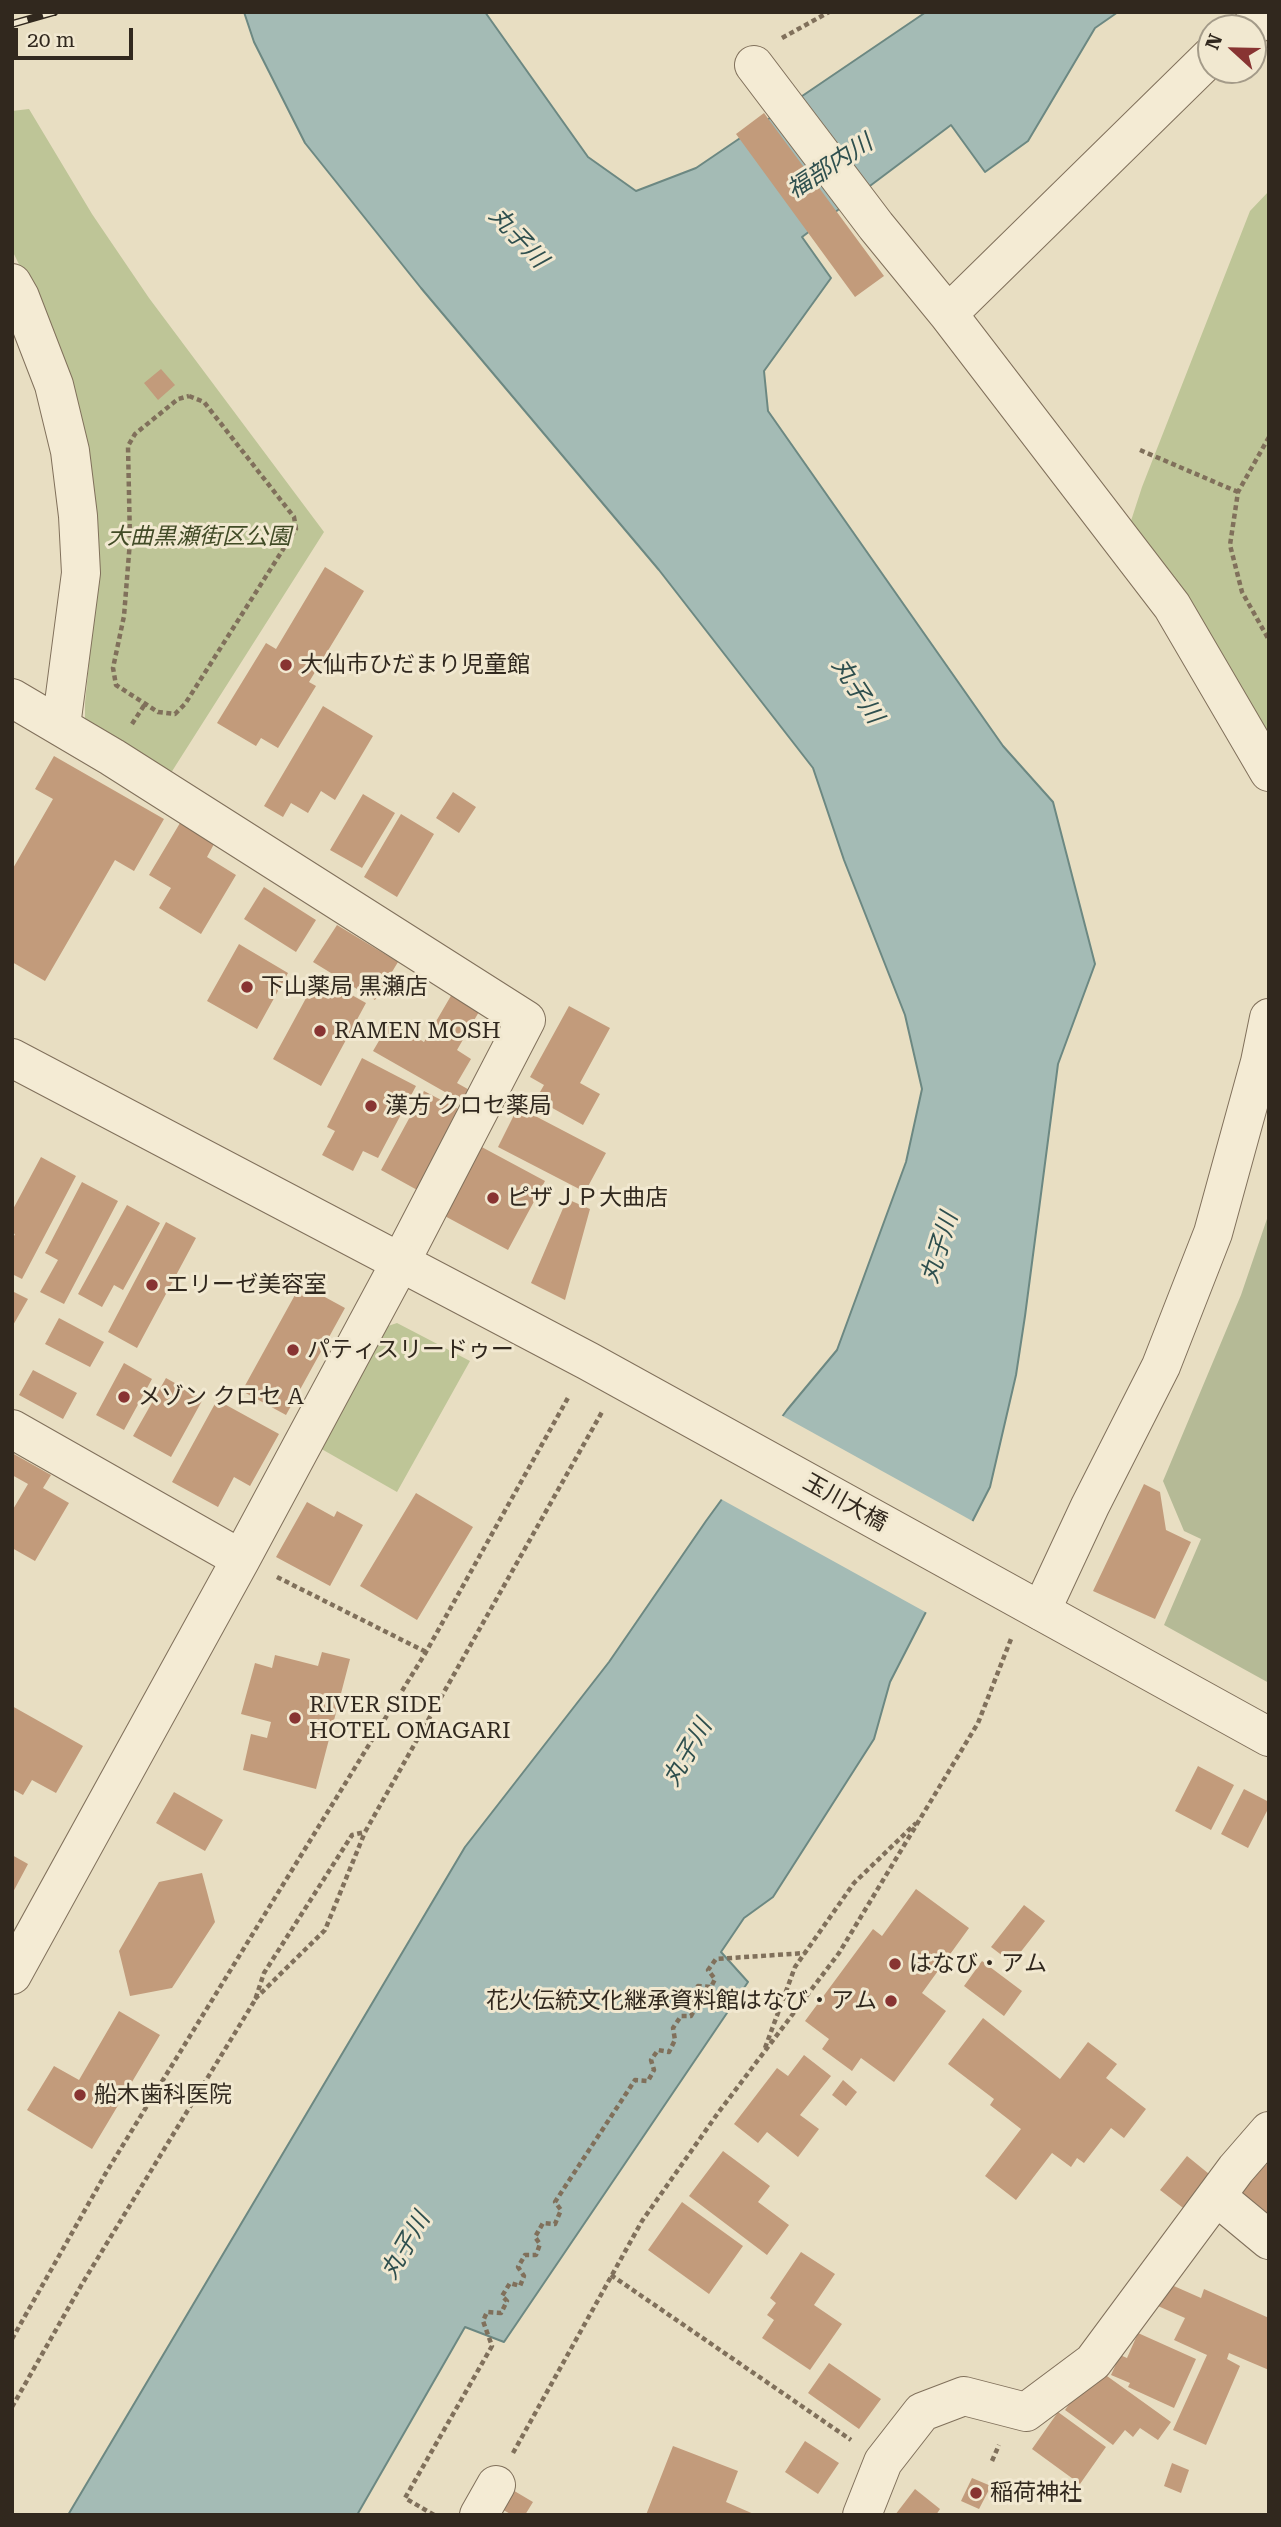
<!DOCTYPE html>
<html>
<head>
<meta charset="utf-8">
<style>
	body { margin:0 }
	#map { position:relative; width:1281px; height:2527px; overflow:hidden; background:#e8dec2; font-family:"Roboto Serif",serif }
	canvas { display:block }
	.frame { position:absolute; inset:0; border:14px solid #31281e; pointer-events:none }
	.north { position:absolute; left:1197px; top:14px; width:70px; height:70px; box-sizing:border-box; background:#f1e8d0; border:2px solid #a49b89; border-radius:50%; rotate:292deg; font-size:19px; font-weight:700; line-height:28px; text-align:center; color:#31281e }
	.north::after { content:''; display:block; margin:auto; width:24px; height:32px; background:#883432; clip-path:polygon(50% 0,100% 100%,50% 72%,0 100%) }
	.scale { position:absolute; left:14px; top:28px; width:119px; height:32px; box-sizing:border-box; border:4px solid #31281e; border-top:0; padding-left:9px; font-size:21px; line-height:24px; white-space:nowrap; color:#31281e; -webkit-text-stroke:5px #f1e8d0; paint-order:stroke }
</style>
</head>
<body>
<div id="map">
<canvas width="1281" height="2527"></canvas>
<div class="frame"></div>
<div class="north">N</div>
<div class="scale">20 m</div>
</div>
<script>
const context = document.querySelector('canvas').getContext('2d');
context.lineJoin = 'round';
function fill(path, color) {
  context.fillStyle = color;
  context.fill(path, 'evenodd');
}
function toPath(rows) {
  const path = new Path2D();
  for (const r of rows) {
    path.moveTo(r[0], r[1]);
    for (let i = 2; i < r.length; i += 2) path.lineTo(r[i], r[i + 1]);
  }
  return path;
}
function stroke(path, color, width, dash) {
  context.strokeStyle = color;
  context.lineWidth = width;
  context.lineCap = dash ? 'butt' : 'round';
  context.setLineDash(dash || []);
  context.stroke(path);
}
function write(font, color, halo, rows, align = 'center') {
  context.font = font + ' "Roboto Serif","Noto Sans JP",serif';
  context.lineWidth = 6;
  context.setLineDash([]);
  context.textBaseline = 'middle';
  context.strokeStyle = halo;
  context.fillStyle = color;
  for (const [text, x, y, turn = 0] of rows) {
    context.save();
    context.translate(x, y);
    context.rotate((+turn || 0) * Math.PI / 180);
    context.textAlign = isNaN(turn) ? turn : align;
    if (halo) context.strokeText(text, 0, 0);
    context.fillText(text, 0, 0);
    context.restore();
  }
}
const green = toPath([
	[29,109,92,214,149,298,324,532,169,776,85,721,85,703,94,613,48,324,12,250,12,111],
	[1269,191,1269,735,1128,530,1142,487,1250,211],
	[397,1323,470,1361,397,1492,318,1447,379,1329]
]);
const cemetery = toPath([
	[1269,1213,1269,1683,1164,1625,1201,1539,1184,1531,1163,1481,1241,1295]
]);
const water = toPath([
	[244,12,485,12,588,157,636,191,696,168,926,12,1118,12,1095,28,1028,141,985,172,951,125,802,237,831,278,764,371,768,411,1003,746,1053,802,1095,964,1058,1064,1025,1316,1016,1375,990,1487,890,1682,874,1739,773,1897,744,1918,721,1952,748,1982,504,2342,465,2327,357,2515,68,2515,465,1847,609,1662,706,1521,787,1410,837,1350,906,1162,922,1089,905,1015,844,860,813,768,659,570,421,288,305,143,254,42,244,12]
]);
const pier = toPath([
	[779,1414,976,1523,929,1614,719,1498]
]);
const building = toPath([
	[764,113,884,276,855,297,736,134],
	[161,369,175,385,158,400,144,383],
	[325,567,364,591,309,682,316,686,278,748,261,738,256,746,217,723,266,643,276,649],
	[323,706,373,736,335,800,321,791,308,813,291,803,283,817,264,806],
	[54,756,164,819,134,871,115,860,45,981,12,962,12,870,53,799,35,789],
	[453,792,476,807,459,833,436,818],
	[363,794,395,813,362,868,330,850],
	[401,814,434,834,397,897,364,877],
	[180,823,214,844,207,857,236,875,201,934,159,908,171,888,149,875],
	[264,887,316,920,296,952,244,919],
	[337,925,398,962,375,1000,313,962],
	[239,944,288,973,257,1029,207,1001],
	[318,976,366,1003,321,1086,273,1059],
	[452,994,480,1010,457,1050,471,1059,457,1083,473,1092,466,1104,373,1051,390,1022,424,1042],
	[569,1006,610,1028,580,1083,600,1094,583,1125,536,1099,544,1085,530,1077],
	[362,1058,416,1086,378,1158,363,1151,353,1171,322,1155,335,1131,327,1127],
	[424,1091,462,1111,419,1191,381,1170],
	[518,1107,606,1153,585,1192,498,1147],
	[478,1145,545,1181,508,1250,441,1214],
	[41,1157,76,1176,22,1279,12,1274,12,1240,15,1234,12,1233,12,1211],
	[82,1182,118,1201,64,1304,40,1292,58,1260,45,1253],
	[567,1199,590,1209,565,1300,531,1283],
	[127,1205,160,1223,123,1290,114,1285,102,1307,78,1294],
	[166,1222,196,1238,137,1348,108,1332],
	[301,1284,345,1308,286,1415,242,1391],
	[12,1291,28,1299,12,1327],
	[59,1318,104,1342,90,1367,45,1344],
	[124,1363,152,1379,124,1430,96,1415],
	[33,1370,77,1393,63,1419,19,1395],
	[166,1378,203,1399,171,1457,133,1436],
	[217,1400,279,1434,250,1486,234,1477,218,1507,172,1482],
	[12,1453,51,1475,43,1488,69,1503,35,1561,12,1548,12,1511,28,1484,12,1475],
	[1144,1484,1160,1492,1166,1530,1191,1542,1155,1619,1093,1591],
	[416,1493,473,1527,417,1620,360,1586],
	[307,1502,334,1517,337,1511,363,1525,330,1586,276,1557],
	[322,1652,350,1659,316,1789,243,1770,251,1734,267,1738,271,1722,241,1714,255,1663,272,1668,275,1655,318,1666],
	[12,1706,83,1746,56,1793,32,1780,23,1795,12,1789],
	[1198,1766,1234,1785,1211,1830,1175,1811],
	[1244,1789,1269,1802,1269,1807,1248,1848,1221,1834],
	[174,1792,223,1820,205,1851,156,1823],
	[12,1855,28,1864,12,1894],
	[202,1873,215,1922,172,1988,130,1996,119,1951,159,1882],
	[916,1889,969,1928,922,1993,946,2011,894,2082,861,2058,852,2071,822,2049,829,2039,805,2021,873,1929,882,1936],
	[1024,1905,1045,1921,1012,1963,991,1947],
	[982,1961,1022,1991,1004,2016,964,1986],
	[119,2011,160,2035,92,2149,27,2110,54,2066,79,2080],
	[983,2018,1060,2079,1088,2042,1117,2064,1106,2078,1146,2109,1124,2138,1111,2128,1084,2163,1077,2158,1071,2167,1052,2153,1016,2200,985,2176,1021,2129,990,2105,994,2099,948,2064],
	[804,2055,831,2076,800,2115,819,2129,798,2157,767,2132,758,2143,734,2124,777,2068,788,2076],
	[843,2080,857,2092,846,2106,832,2095],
	[723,2151,770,2186,758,2202,789,2225,767,2255,689,2196],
	[1187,2156,1214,2178,1187,2211,1160,2190],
	[1269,2162,1269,2221,1240,2190],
	[682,2202,743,2246,709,2294,648,2250],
	[801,2252,835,2274,814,2305,842,2324,810,2370,762,2338,774,2320,767,2315,776,2303,770,2298],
	[1167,2283,1201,2298,1204,2289,1269,2318,1269,2370,1229,2353,1227,2359,1240,2366,1206,2445,1173,2430,1207,2355,1174,2340,1185,2318,1158,2306],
	[1138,2333,1196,2359,1174,2408,1128,2387,1130,2383,1111,2375,1120,2355,1127,2358],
	[829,2363,881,2399,859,2429,808,2393],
	[1100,2371,1171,2422,1158,2440,1140,2428,1133,2437,1125,2430,1113,2445,1065,2410,1080,2388],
	[1058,2412,1106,2447,1080,2484,1032,2449],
	[805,2441,839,2463,818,2494,785,2472],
	[673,2446,738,2471,726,2502,756,2515,646,2515],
	[1172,2463,1189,2470,1181,2493,1164,2486],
	[972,2478,991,2486,979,2509,961,2501],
	[511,2489,533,2502,525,2515,512,2515,500,2508],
	[915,2489,940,2509,936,2515,895,2515]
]);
const path = toPath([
	[782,38,829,12],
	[189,396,204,402,294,517,296,529,185,704,175,714,158,712,116,685,113,668,124,616,130,541,128,446,135,434,178,399,189,396],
	[1269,437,1238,492,1230,545,1242,592,1269,640],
	[1140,450,1238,492],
	[132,724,145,704],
	[277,1577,426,1652],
	[255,1999,325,1930,365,1832],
	[765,2048,795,1967,854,1883,916,1823],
	[611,2275,851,2440],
	[12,2339,107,2171,426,1652,569,1396],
	[12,2407,82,2284,255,2000,264,1973,352,1835,365,1832,602,1412],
	[513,2453,642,2221,718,2113,839,1953,978,1723,1011,1639],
	[992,2461,999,2445],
	[434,2515,405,2498,492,2346,483,2321,487,2312,501,2313,507,2301,502,2296,510,2283,520,2286,524,2276,518,2267,525,2255,536,2255,540,2244,535,2237,543,2223,555,2224,561,2210,555,2202,635,2080,648,2081,654,2070,651,2060,658,2050,669,2052,675,2040,673,2028,681,2016,691,2016,697,2005,692,1997,698,1986,711,1987,715,1979,708,1970,716,1959,805,1953]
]);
const minor = toPath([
	[1250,28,1269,16],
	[1211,56,948,314,1172,606,1269,772],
	[754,65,876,226,948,314],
	[12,283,20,297,54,385,70,451,78,516,81,573,61,726],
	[12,698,112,757,526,1020,400,1263,241,1559,12,1975],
	[12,1429,241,1559],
	[1041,1611,1090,1506,1161,1366,1213,1233,1260,1062,1269,1018],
	[1216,2196,1269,2240],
	[479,2515,496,2485],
	[862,2515,883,2462,922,2412,964,2396,1026,2412,1093,2362,1236,2169,1269,2131]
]);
const tertiary = toPath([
	[12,1058,588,1361,1269,1737]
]);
const rail = toPath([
	[12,24,54,12]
]);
const markers = [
	[286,665,7,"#883432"],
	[247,987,7,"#883432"],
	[320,1031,7,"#883432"],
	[371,1106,7,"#883432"],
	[493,1198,7,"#883432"],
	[152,1285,7,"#883432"],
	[293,1350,7,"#883432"],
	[124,1397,7,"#883432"],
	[295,1718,7,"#883432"],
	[895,1964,7,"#883432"],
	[891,2001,7,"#883432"],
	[80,2095,7,"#883432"],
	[976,2493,7,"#883432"]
];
const parkNames = [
	["大曲黒瀬街区公園",199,537]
];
const poiNames = [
	["大仙市ひだまり児童館",300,665],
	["下山薬局 黒瀬店",261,987],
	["RAMEN MOSH",334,1031],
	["漢方 クロセ薬局",385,1106],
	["ピザＪＰ大曲店",507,1198],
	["エリーゼ美容室",166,1285],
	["パティスリードゥー",307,1350],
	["メゾン クロセ A",138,1397],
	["RIVER SIDE",309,1705],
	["HOTEL OMAGARI",309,1731],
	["はなび・アム",909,1964],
	["花火伝統文化継承資料館はなび・アム",877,2001,"right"],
	["船木歯科医院",94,2095],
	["稲荷神社",990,2493]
];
const streetNames = [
	["玉川大橋",845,1503,29]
];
const waterNames = [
	["福部内川",830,167,-33],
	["丸子川",518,238,47],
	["丸子川",857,691,57],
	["丸子川",940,1248,-73],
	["丸子川",688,1753,-60],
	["丸子川",406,2246,-60]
];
fill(green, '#bec597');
fill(cemetery, '#b5ba96');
fill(water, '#a4bbb5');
stroke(water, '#6c8882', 2);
fill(pier, '#e8dec2');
fill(building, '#c29b7b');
stroke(minor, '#80705b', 40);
stroke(tertiary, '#80705b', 40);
stroke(path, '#80705b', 4.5, [5, 3.5]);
stroke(minor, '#f4ebd4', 38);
stroke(tertiary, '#f4ebd4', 38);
stroke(rail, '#31281e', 8);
stroke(rail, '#f1e8d0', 5, [16]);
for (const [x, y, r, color] of markers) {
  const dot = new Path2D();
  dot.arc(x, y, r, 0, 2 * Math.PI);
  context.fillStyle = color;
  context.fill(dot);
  stroke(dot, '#f1e8d0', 2.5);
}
write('italic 23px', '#414b26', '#f1e8d0', parkNames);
write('23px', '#31281e', '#f1e8d0', poiNames, 'left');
write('23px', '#31281e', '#f1e8d0', streetNames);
write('italic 24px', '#2e4f4e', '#f1e8d0', waterNames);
</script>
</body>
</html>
